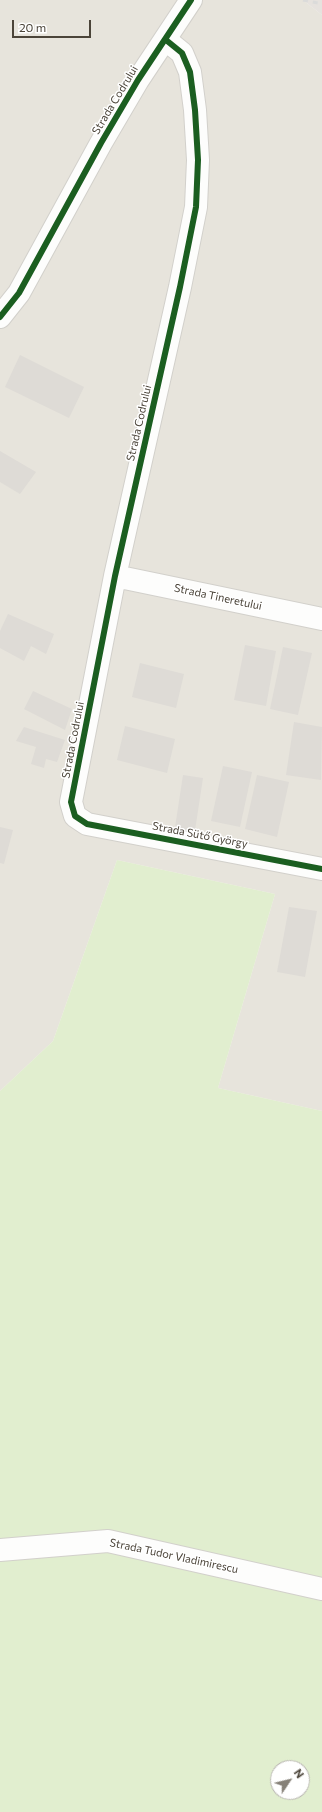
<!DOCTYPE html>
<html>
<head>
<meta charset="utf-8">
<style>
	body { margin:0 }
	#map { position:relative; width:322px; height:1812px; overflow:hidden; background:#f4f2ee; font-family:Commissioner,sans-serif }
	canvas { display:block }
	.north { position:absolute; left:270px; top:1760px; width:40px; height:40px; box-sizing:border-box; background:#fff; border:1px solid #b7b4b0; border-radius:50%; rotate:55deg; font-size:11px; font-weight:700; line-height:16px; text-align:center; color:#4b4439 }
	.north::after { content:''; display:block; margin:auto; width:14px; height:18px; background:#868178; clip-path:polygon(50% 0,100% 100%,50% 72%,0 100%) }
	.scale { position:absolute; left:12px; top:20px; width:79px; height:18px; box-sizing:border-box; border:2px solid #4b4439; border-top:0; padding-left:5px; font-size:12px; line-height:14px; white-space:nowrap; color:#4b4439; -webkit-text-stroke:3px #fff; paint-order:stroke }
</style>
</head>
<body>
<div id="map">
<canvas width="322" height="1812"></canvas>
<div class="north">N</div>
<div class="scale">20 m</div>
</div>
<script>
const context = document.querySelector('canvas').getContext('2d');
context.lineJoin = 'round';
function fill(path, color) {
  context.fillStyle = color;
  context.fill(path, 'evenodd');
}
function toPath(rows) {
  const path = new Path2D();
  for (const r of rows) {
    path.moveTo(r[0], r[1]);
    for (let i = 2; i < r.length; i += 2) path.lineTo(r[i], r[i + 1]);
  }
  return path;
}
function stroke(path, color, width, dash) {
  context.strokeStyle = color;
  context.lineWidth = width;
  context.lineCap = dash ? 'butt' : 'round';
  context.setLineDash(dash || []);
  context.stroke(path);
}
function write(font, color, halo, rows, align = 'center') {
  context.font = font + ' Commissioner,sans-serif';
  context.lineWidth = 3;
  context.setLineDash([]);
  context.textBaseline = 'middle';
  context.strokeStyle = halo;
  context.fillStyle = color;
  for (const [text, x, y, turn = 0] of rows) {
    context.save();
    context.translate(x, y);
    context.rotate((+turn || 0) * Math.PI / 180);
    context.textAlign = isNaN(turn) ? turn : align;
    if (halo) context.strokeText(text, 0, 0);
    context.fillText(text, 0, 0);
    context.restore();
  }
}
const residential = toPath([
	[0,0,303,0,322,15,322,1111,218,1088,275,894,117,860,53,1041,0,1091]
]);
const industrial = toPath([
	[303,0,322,0,322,15]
]);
const green = toPath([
	[117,860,275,894,218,1088,322,1111,322,1812,0,1812,0,1091,53,1041],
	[278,1768,302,1768,302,1792,278,1792]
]);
const building = toPath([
	[20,355,84,387,69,418,5,387],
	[0,451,36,472,20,494,0,482],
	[8,614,54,634,46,654,31,646,24,661,0,648,0,631],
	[245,645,276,651,266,706,234,700],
	[283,647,312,653,298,715,270,709],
	[140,663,184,674,176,708,132,697],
	[33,691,72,709,65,730,24,709],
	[294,722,322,727,321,780,286,775],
	[125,726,175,739,167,773,117,760],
	[24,727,65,740,57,762,46,759,44,768,31,764,36,747,16,741],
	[223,766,252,772,240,827,211,821],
	[183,775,203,778,194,837,174,834],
	[257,775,289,782,277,837,245,829],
	[0,827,13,830,4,864,0,863],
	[289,907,317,911,305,977,277,972]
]);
const minor = toPath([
	[166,40,182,53,190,72,195,110,198,160,196,207,180,287,115,576,71,802,75,816,87,824,322,869],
	[0,317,19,293,101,143,138,80,191,0],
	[115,576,322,619],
	[0,1550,108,1541,322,1589]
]);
const rail = toPath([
	[303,0,322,4]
]);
const cycleway = toPath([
	[166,40,182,53,190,72,195,110,198,160,196,207,180,287,115,576,71,802,75,816,87,824,322,869],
	[0,317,19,293,101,143,138,80,191,0]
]);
const streetNames = [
	["Strada Codrului",115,100,-59],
	["Strada Codrului",139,423,-77],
	["Strada Tineretului",218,597,12],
	["Strada Codrului",73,740,-79],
	["Strada Sütő György",200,835,11],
	["Strada Tudor Vladimirescu",174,1556,12]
];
fill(residential, '#e7e4dc');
fill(industrial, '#e6e2de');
fill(green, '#e1eecf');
fill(building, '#dedbd6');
stroke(minor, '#d2d0cb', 24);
stroke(minor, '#fdfdfc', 22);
stroke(rail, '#dbdbda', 3, [5, 5]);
stroke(cycleway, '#1b5e20', 6);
write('11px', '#4b4439', '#fff', streetNames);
</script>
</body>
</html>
